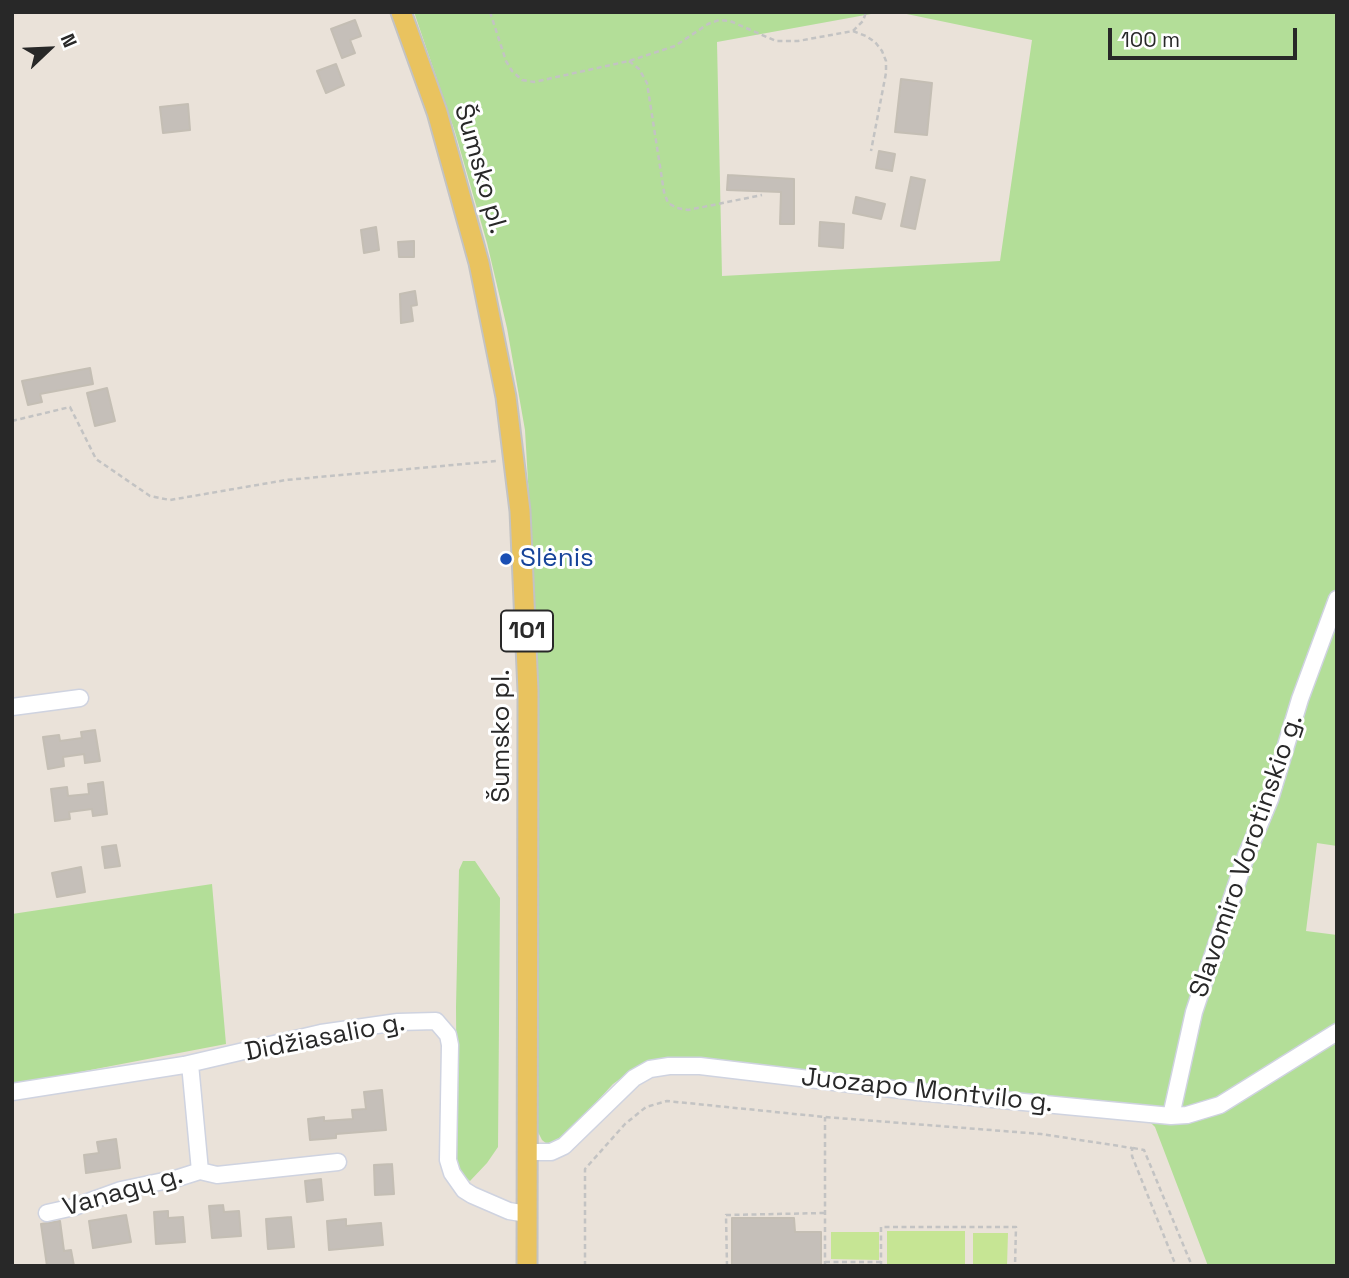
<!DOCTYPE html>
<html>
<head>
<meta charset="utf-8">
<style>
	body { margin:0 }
	#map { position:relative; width:1349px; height:1278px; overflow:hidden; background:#eae2d9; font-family:"Space Grotesk",sans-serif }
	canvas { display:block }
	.frame { position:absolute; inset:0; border:14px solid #282828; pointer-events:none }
	.north { position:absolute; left:14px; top:14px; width:70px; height:70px; -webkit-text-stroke:5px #fff; paint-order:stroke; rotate:67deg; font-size:19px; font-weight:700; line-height:28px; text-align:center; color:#282828 }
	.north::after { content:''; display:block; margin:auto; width:24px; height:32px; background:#282828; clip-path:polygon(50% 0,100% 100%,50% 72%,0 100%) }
	.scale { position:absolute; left:1108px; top:28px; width:189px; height:32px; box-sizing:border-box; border:4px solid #282828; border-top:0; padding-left:9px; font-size:21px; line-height:24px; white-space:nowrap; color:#282828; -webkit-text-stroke:5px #fff; paint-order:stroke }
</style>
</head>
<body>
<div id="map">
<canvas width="1349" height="1278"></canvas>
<div class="frame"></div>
<div class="north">N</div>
<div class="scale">100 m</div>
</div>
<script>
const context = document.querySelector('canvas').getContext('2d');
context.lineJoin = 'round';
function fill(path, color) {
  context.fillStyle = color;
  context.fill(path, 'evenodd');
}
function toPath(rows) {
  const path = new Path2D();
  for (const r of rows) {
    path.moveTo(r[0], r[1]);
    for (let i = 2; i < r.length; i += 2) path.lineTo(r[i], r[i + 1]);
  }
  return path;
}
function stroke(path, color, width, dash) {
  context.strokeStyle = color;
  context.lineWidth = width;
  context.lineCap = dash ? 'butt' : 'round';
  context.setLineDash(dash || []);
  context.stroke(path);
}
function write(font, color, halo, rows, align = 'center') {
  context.font = font + ' "Space Grotesk",sans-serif';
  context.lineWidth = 6;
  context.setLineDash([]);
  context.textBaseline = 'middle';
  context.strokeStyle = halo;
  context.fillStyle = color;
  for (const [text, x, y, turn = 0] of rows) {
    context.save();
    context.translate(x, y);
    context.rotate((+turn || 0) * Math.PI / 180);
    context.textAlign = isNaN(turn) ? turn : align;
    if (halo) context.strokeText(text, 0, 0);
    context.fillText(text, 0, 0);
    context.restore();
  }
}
const green = toPath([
	[414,12,882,12,717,42,722,276,1000,261,1032,40,897,12,1337,12,1337,846,1317,843,1306,931,1337,935,1337,1266,1208,1266,1155,1127,1135,1107,676,1058,652,1061,634,1069,613,1084,565,1136,555,1143,547,1144,542,1140,538,1132,537,1102,537,776,532,550,525,430,507,328,487,243,455,132],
	[463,861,475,861,500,898,498,1147,487,1163,470,1181,460,1173,457,1162,456,1007,459,870],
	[212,884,226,1044,12,1085,12,914]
]);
const pitch = toPath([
	[887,1231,965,1231,965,1266,887,1266],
	[831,1232,879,1232,879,1260,831,1259],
	[973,1233,1008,1233,1007,1266,973,1266]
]);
const building = toPath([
	[355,20,361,36,350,40,355,53,342,58,331,29,355,20],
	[336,64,344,85,326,93,317,71,336,64],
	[901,79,932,83,927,135,895,132,901,79],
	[188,104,190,130,163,133,160,107,188,104],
	[879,151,895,154,892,171,876,168,879,151],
	[728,175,794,179,794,224,780,224,781,192,727,190,728,175],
	[911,177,925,180,915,229,901,226,911,177],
	[856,197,885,204,881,219,853,213,856,197],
	[820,222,844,224,843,248,819,246,820,222],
	[376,227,379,250,364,253,361,230,376,227],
	[414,241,414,257,399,257,398,242,414,241],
	[415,291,417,305,411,306,413,321,401,323,400,294,415,291],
	[90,368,93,384,40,394,42,402,28,405,22,381,90,368],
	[107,388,115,421,95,426,87,393,107,388],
	[95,730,100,761,85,763,84,754,63,757,64,766,48,769,43,737,59,735,60,741,82,738,81,732,95,730],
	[103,782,107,814,93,816,92,809,69,812,70,819,55,821,51,789,67,787,68,796,89,794,88,784,103,782],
	[116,845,120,866,105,868,102,847,116,845],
	[81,867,85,892,57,897,52,873,81,867],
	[382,1090,386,1130,336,1134,336,1138,310,1140,308,1119,324,1117,324,1121,353,1119,352,1110,366,1109,364,1092,382,1090],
	[116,1139,120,1168,86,1173,84,1155,99,1153,97,1142,116,1139],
	[392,1164,394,1194,375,1195,374,1165,392,1164],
	[321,1179,323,1200,307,1202,305,1181,321,1179],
	[223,1205,224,1212,239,1211,241,1236,212,1238,209,1206,223,1205],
	[168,1211,168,1218,183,1217,185,1242,156,1244,154,1212,168,1211],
	[126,1215,131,1242,93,1248,89,1221,126,1215],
	[291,1217,294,1247,268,1249,266,1219,291,1217],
	[732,1218,794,1218,795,1232,821,1232,821,1266,732,1266,732,1218],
	[346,1219,346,1226,381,1223,383,1245,329,1250,327,1221,346,1219],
	[60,1221,64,1251,71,1250,74,1266,47,1266,41,1224,60,1221]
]);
const path = toPath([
	[490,12,506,61,512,71,522,80,534,82,629,61,675,46,708,24,719,20,730,21,776,41,798,41,853,31,863,21,866,12],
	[853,31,866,36,875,42,882,51,886,61,886,73,871,151],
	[629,61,639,69,647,83,664,192,668,203,677,208,688,210,762,195],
	[12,421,70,407,96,459,150,496,170,500,286,480,497,461],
	[1133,1148,1144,1150,1192,1266],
	[825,1262,881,1262],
	[585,1266,585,1169,625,1124,646,1107,667,1101,825,1117,1041,1134,1132,1148,1132,1156,1176,1266],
	[727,1266,726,1215,825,1213],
	[825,1266,825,1117],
	[881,1266,881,1227,1016,1227,1015,1266]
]);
const minor = toPath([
	[12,707,80,698],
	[12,1092,184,1065,321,1033,398,1022,436,1021,448,1035,450,1045,448,1160,452,1173,464,1190,472,1195,509,1211,527,1214],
	[1171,1116,1194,1012,1245,859,1270,799,1300,699,1337,599],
	[527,1152,551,1152,564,1146,634,1078,650,1069,669,1066,700,1066,918,1092,1171,1116,1187,1115,1220,1105,1337,1032],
	[200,1171,217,1175,338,1162],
	[47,1213,74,1207,121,1190,178,1178,200,1171,190,1064]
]);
const major = toPath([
	[401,12,437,112,479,263,506,397,520,511,528,691,527,1266]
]);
const markers = [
	[506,559,7,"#1a4fb4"]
];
const shields = [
	[527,631,52]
];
const shieldNames = [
	["101",527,631]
];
const streetNames = [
	["Šumsko pl.",480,169,74],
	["Šumsko pl.",502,736,-90],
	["Slavomiro Vorotinskio g.",1247,856,-71],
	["Didžiasalio g.",325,1038,-11],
	["Juozapo Montvilo g.",927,1091,6],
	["Vanagų g.",123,1192,-16]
];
const transitNames = [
	["Slėnis",520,559]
];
fill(green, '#b3de98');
fill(pitch, '#c6e594');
fill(building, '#c5bfb9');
stroke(building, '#c4beb4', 2);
stroke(minor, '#cfd3e0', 19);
stroke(major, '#c3c3c3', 23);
stroke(path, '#c3c3c3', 2.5, [5, 3.5]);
stroke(minor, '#fff', 16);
stroke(major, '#e9c35f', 19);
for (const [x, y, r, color] of markers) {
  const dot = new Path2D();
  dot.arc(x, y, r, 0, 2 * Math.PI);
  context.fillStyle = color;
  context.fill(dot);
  stroke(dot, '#fff', 2.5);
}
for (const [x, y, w] of shields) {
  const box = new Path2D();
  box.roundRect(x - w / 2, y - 20.5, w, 41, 5);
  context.fillStyle = '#fff';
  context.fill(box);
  stroke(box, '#282828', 2);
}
write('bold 24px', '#282828', null, shieldNames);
write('26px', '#282828', '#fff', streetNames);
write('26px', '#164399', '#fff', transitNames, 'left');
</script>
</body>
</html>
